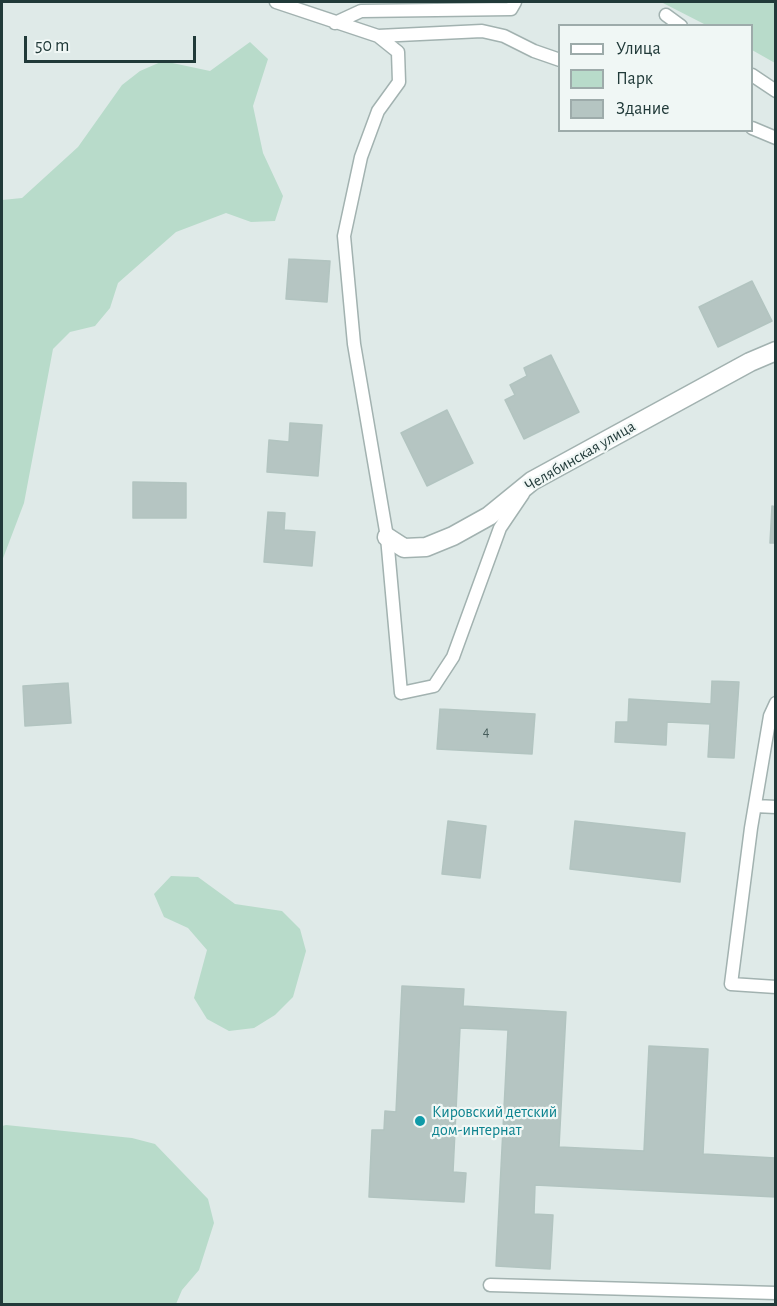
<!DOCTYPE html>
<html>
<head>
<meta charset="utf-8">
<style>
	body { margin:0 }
	#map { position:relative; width:777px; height:1306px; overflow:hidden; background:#dfeae8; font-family:"Alegreya Sans",sans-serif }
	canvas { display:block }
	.frame { position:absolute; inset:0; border:3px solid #213a39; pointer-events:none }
	.legend { position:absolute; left:558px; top:24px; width:195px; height:108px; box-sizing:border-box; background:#f0f7f5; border:2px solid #9dabaa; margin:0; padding:8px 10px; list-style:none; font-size:18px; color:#213a39 }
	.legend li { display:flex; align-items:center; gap:12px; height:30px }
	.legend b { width:30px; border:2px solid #9dabaa }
	.scale { position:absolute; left:24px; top:36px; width:172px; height:27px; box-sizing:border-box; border:3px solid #213a39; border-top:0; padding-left:8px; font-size:18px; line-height:21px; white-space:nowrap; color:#213a39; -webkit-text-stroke:4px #f0f7f5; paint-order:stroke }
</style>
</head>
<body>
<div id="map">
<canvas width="777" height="1306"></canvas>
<div class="frame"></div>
<ul class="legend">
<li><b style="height:8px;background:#fff"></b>Улица</li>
<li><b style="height:16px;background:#b8dbca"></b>Парк</li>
<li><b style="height:16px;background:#b5c5c2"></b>Здание</li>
</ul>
<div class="scale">50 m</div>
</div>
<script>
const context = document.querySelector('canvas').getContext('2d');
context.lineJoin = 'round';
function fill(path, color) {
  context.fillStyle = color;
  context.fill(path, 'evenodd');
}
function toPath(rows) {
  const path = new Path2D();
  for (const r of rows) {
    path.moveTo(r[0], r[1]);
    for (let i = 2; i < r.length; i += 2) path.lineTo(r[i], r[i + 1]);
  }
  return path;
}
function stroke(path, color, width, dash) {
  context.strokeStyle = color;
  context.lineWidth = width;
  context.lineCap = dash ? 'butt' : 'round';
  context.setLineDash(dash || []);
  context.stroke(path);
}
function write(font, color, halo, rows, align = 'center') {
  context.font = font + ' "Alegreya Sans",sans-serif';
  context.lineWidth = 4.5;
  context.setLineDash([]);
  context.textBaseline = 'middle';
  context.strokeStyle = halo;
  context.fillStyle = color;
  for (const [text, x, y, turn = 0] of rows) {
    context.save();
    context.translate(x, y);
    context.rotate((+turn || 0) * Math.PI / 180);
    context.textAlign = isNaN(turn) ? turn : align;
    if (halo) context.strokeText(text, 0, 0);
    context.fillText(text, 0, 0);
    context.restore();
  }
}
const green = toPath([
	[661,2,775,2,775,63,752,50,752,26,706,25],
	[250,42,268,59,253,106,263,153,283,196,275,221,251,222,226,213,176,232,118,283,110,308,95,326,70,332,53,349,24,503,2,561,2,200,22,198,78,147,122,85,140,71,163,61,210,71],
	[171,876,198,877,235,904,282,911,300,929,306,951,293,997,275,1015,254,1028,229,1031,207,1019,194,998,207,950,188,928,164,917,154,894],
	[6,1125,132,1138,155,1144,208,1199,214,1223,199,1270,182,1290,176,1304,2,1304,2,1126]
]);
const building = toPath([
	[289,259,330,261,327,302,286,299,289,259],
	[752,281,772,321,718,347,699,307,752,281],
	[551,355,579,412,524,439,505,400,515,395,510,385,527,376,524,368,551,355],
	[447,410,473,463,427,486,401,433,447,410],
	[290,423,322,425,318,476,267,472,269,440,289,442,290,423],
	[133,482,186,483,186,518,133,518,133,482],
	[772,506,776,507,776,543,770,543,772,506],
	[268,512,285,513,284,530,315,532,312,566,264,562,268,512],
	[712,681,739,682,734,758,708,757,710,724,667,722,666,745,615,742,616,722,628,722,629,699,711,704,712,681],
	[68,683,71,723,25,726,23,686,68,683],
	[440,709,535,714,532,754,437,749,440,709],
	[448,821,486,826,480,878,442,874,448,821],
	[575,821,685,833,680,882,570,869,575,821],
	[402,986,464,989,463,1006,566,1012,559,1147,644,1151,649,1046,708,1049,703,1154,776,1158,776,1197,535,1185,534,1214,553,1215,550,1269,496,1266,508,1030,460,1028,453,1172,466,1173,464,1202,369,1197,372,1130,384,1130,385,1111,396,1112,402,986]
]);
const lane = toPath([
	[276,2,378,36,482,31,504,36,534,51,560,60],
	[666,15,681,26],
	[335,23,361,11,511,9,515,2],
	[378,36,398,52,399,82,378,111,361,157,344,236,354,344,387,537,401,693,434,686,453,657,500,528,523,494],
	[752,75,776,91],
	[752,128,776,138],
	[776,703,770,716,751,828,731,984,776,987],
	[755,806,776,807],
	[490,1285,776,1293]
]);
const street = toPath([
	[387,537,404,548,426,547,453,536,489,516,532,481,750,362,776,351]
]);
const markers = [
	[420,1121,6,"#0f9aa8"]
];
const numberNames = [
	["4",486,732]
];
const streetNames = [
	["Челябинская улица",580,456,-30]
];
const cultureNames = [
	["Кировский детский",432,1112],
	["дом-интернат",432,1130]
];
fill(green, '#b8dbca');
fill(building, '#b5c5c2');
stroke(building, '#b2c4c0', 1.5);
stroke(lane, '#a2b2b0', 15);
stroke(street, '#a2b2b0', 21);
stroke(lane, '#fff', 12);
stroke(street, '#fff', 18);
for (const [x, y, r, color] of markers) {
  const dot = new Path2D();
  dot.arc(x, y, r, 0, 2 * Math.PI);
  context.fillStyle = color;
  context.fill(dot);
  stroke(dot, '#f0f7f5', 2);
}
write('14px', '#465d5b', null, numberNames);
write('16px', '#213a39', '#f0f7f5', streetNames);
write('16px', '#0d838f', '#f0f7f5', cultureNames, 'left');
</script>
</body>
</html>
